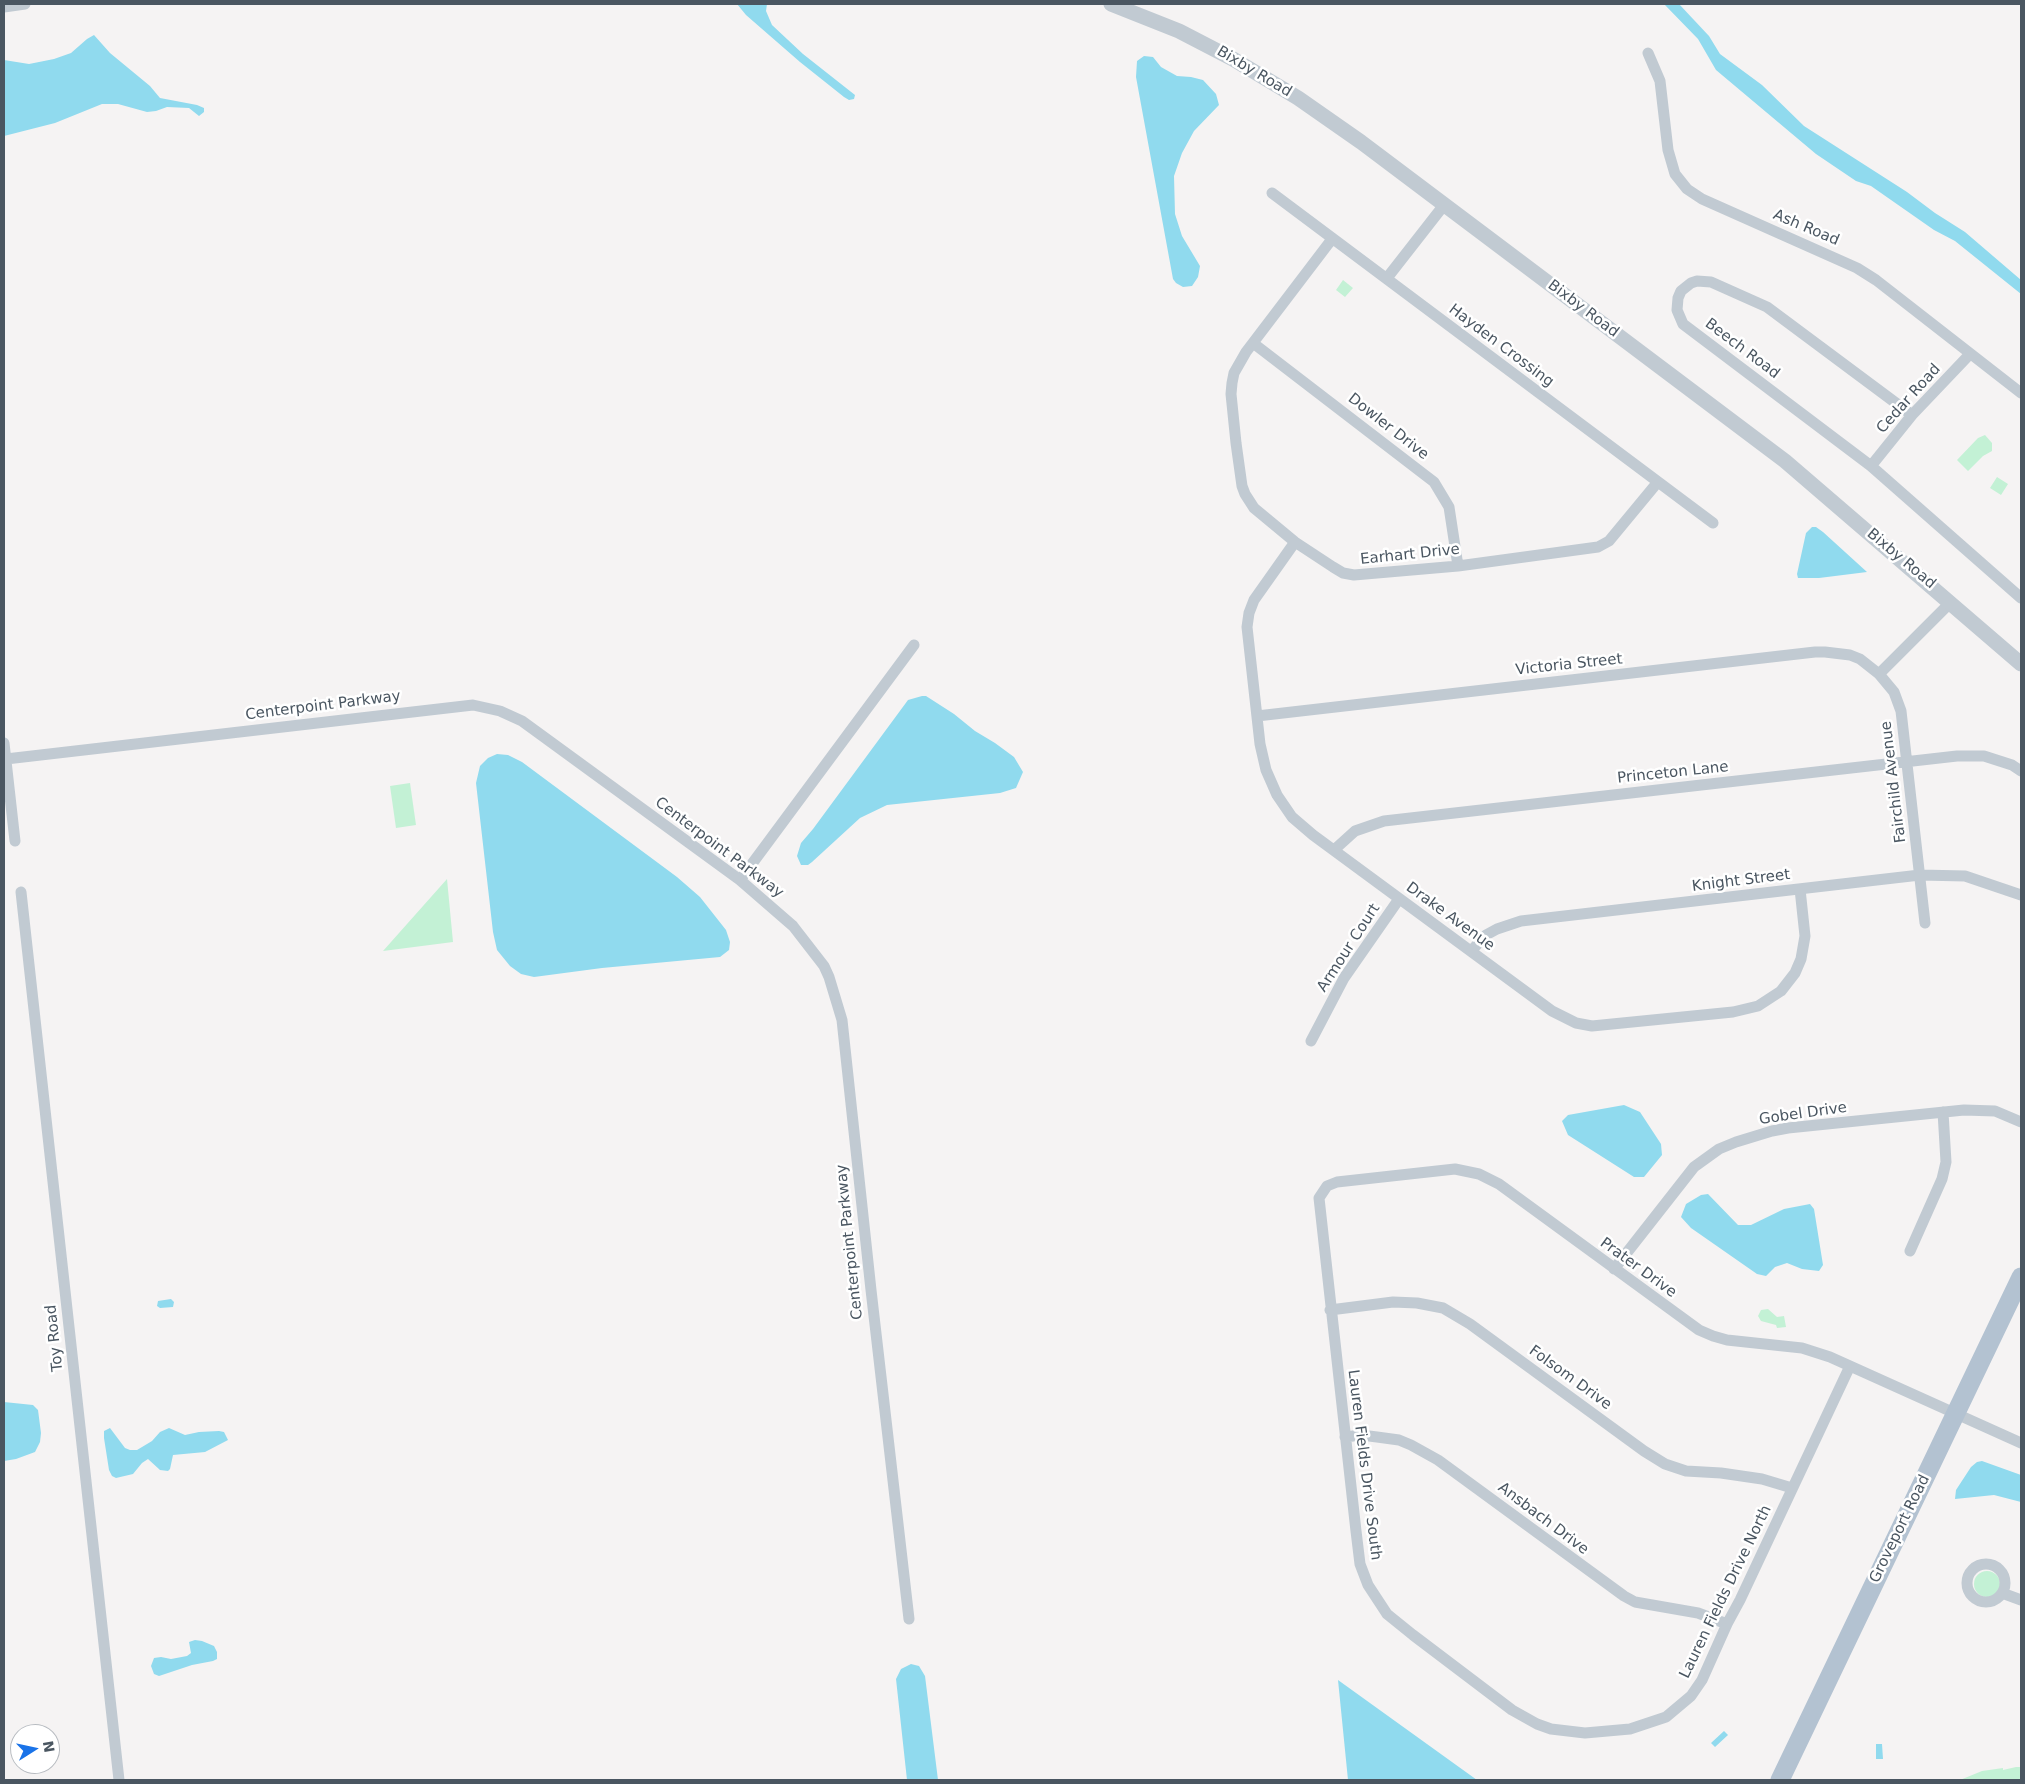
<!DOCTYPE html>
<html>
<head>
<meta charset="utf-8">
<style>
	body { margin:0 }
	#map { position:relative; width:2025px; height:1784px; overflow:hidden; background:#f5f3f3; font-family:"DejaVu Sans",sans-serif }
	canvas { display:block }
	.frame { position:absolute; inset:0; border:5px solid #4a5661; pointer-events:none }
	.north { position:absolute; left:10px; top:1724px; width:50px; height:50px; box-sizing:border-box; background:#fff; border:1px solid #b7bbc0; border-radius:50%; rotate:80deg; font-size:14px; font-weight:700; line-height:20px; text-align:center; color:#4a5661 }
	.north::after { content:''; display:block; margin:auto; width:18px; height:22px; background:#1a73e8; clip-path:polygon(50% 0,100% 100%,50% 72%,0 100%) }
</style>
</head>
<body>
<div id="map">
<canvas width="2025" height="1784"></canvas>
<div class="frame"></div>
<div class="north">N</div>
</div>
<script>
const context = document.querySelector('canvas').getContext('2d');
context.lineJoin = 'round';
function fill(path, color) {
  context.fillStyle = color;
  context.fill(path, 'evenodd');
}
function toPath(rows) {
  const path = new Path2D();
  for (const r of rows) {
    if (r.length === 3) {
      path.moveTo(r[0] + r[2], r[1]);
      path.arc(r[0], r[1], r[2], 0, 2 * Math.PI);
      continue;
    }
    path.moveTo(r[0], r[1]);
    for (let i = 2; i < r.length; i += 2) path.lineTo(r[i], r[i + 1]);
  }
  return path;
}
function stroke(path, color, width, dash) {
  context.strokeStyle = color;
  context.lineWidth = width;
  context.lineCap = dash ? 'butt' : 'round';
  context.setLineDash(dash || []);
  context.stroke(path);
}
function write(font, color, halo, rows, align = 'center') {
  context.font = font + ' "DejaVu Sans",sans-serif';
  context.lineWidth = 5;
  context.setLineDash([]);
  context.textBaseline = 'middle';
  context.strokeStyle = halo;
  context.fillStyle = color;
  for (const [text, x, y, turn = 0] of rows) {
    context.save();
    context.translate(x, y);
    context.rotate((+turn || 0) * Math.PI / 180);
    context.textAlign = isNaN(turn) ? turn : align;
    if (halo) context.strokeText(text, 0, 0);
    context.fillText(text, 0, 0);
    context.restore();
  }
}
const green = toPath([
	[1343,280,1353,288,1345,297,1336,290],
	[1985,435,1992,443,1992,451,1983,456,1968,471,1957,460,1978,438],
	[1997,477,2008,484,2001,495,1990,488],
	[410,783,416,825,396,828,390,786],
	[447,879,453,942,383,951],
	[1768,1309,1777,1317,1784,1316,1786,1327,1777,1328,1776,1325,1761,1321,1758,1316,1761,1310],
	[1987,1584,13],
	[2016,1767,2021,1767,2021,1780,1960,1780,1982,1771,2003,1768,2003,1770]
]);
const water = toPath([
	[737,4,767,4,766,11,772,25,803,54,855,95,854,99,849,100,844,97,800,62,746,15],
	[1664,4,1679,4,1709,36,1720,54,1762,85,1804,126,1907,192,1935,213,1965,232,2021,280,2021,294,1955,241,1934,230,1871,186,1856,181,1816,154,1716,70,1698,39],
	[94,35,110,53,150,86,160,98,197,105,204,108,204,112,199,116,189,108,167,107,156,111,147,112,118,104,102,104,55,123,4,136,4,60,29,64,54,59,71,53,87,39],
	[1144,56,1153,57,1161,67,1177,76,1191,77,1203,80,1216,94,1219,105,1194,131,1182,153,1174,176,1175,214,1182,236,1200,266,1198,277,1192,286,1183,287,1176,283,1173,279,1136,77,1137,61],
	[1812,527,1816,527,1823,532,1867,572,1819,578,1798,578,1797,574,1806,533],
	[922,696,926,696,954,714,975,731,995,743,1014,757,1023,772,1016,788,1000,793,887,805,860,818,812,862,808,865,801,865,797,856,801,843,813,829,908,700],
	[497,754,508,755,522,762,677,877,700,897,726,930,730,942,729,950,720,957,602,968,534,977,521,974,510,966,497,950,493,932,476,783,480,766,488,758],
	[1624,1105,1640,1112,1661,1144,1662,1155,1644,1177,1634,1177,1568,1135,1562,1121,1568,1115],
	[1708,1194,1738,1225,1751,1225,1784,1209,1810,1204,1814,1209,1823,1265,1819,1271,1802,1269,1787,1263,1775,1267,1766,1276,1757,1274,1691,1228,1681,1217,1686,1204,1701,1195],
	[171,1299,174,1302,173,1307,160,1308,157,1306,158,1301],
	[4,1402,33,1405,38,1410,41,1433,40,1442,35,1452,16,1459,4,1461],
	[110,1428,125,1448,130,1450,137,1450,152,1441,160,1432,169,1428,185,1435,199,1432,219,1431,224,1432,228,1440,205,1452,173,1455,170,1469,168,1471,160,1470,148,1459,142,1463,133,1474,116,1478,112,1476,109,1470,104,1438,104,1431],
	[1982,1461,2021,1475,2021,1502,1994,1495,1955,1499,1956,1490,1971,1467,1977,1462],
	[195,1640,202,1641,214,1646,217,1652,217,1659,213,1661,192,1665,159,1676,154,1674,151,1666,154,1658,161,1657,171,1659,187,1656,191,1653,189,1642],
	[911,1664,919,1666,925,1676,938,1780,907,1780,896,1679,901,1669],
	[1338,1680,1477,1780,1348,1780],
	[1724,1731,1728,1735,1715,1747,1711,1743],
	[1876,1744,1882,1744,1883,1759,1876,1759]
]);
const minor = toPath([
	[4,7,25,4],
	[1648,53,1660,81,1668,150,1675,174,1687,189,1702,199,1857,268,1876,280,2021,393],
	[1272,193,1713,523],
	[1332,239,1246,352,1234,373,1232,383,1231,394,1236,443,1242,486,1245,494,1254,508,1295,542,1333,567,1343,573,1354,575,1458,566,1598,547,1609,541,1657,483],
	[1387,278,1444,205],
	[1253,343,1434,482,1449,507,1458,566],
	[1912,415,1767,307,1711,282,1697,281,1691,283,1681,291,1678,298,1677,310,1683,324,1871,466,2021,598],
	[1871,466,1912,415,1970,354],
	[1295,542,1254,600,1249,613,1247,627,1260,744,1266,770,1277,795,1292,817,1313,835,1552,1011,1576,1023,1592,1026,1733,1012,1758,1006,1781,991,1795,973,1801,959,1805,936,1800,889],
	[1879,674,1951,602],
	[1257,716,1815,652,1825,652,1850,655,1860,659,1879,674,1894,692,1901,711,1925,923],
	[4,743,15,841],
	[6,759,473,705,500,711,522,721,740,880,793,926,824,966,829,977,842,1020,871,1290,909,1619],
	[1334,850,1355,831,1384,821,1957,756,1984,756,2012,765,2021,771],
	[740,880,914,645],
	[21,892,119,1780],
	[1472,950,1486,935,1497,929,1521,921,1920,875,1965,876,2021,895],
	[1311,1041,1344,978,1399,899],
	[1910,1251,1942,1179,1946,1162,1943,1112],
	[1614,1269,1694,1167,1719,1149,1736,1142,1772,1131,1788,1128,1964,1110,1995,1111,2021,1122],
	[1330,1310,1393,1302,1417,1303,1443,1308,1470,1324,1644,1451,1665,1464,1686,1471,1721,1473,1762,1479,1792,1488],
	[1850,1366,1740,1600,1727,1624,1702,1680,1691,1696,1666,1717,1630,1729,1585,1733,1551,1729,1537,1724,1512,1710,1413,1635,1387,1614,1368,1585,1360,1564,1356,1531,1319,1198,1327,1186,1337,1182,1455,1169,1479,1174,1499,1184,1699,1330,1713,1336,1727,1340,1802,1348,1830,1357,2021,1443],
	[1345,1437,1361,1435,1377,1437,1399,1440,1411,1445,1438,1460,1624,1596,1635,1602,1698,1613,1727,1624],
	[1986,1583,19],
	[2002,1593,2021,1600]
]);
const tertiary = toPath([
	[1111,4,1179,31,1233,59,1298,98,1361,142,1785,461,2021,664]
]);
const primary = toPath([
	[1780,1780,2021,1277]
]);
const streetNames = [
	["Bixby Road",1254,72,31],
	["Ash Road",1806,228,23],
	["Bixby Road",1583,309,37],
	["Hayden Crossing",1501,346,37],
	["Beech Road",1742,349,37],
	["Cedar Road",1909,399,-48],
	["Dowler Drive",1388,427,38],
	["Earhart Drive",1410,555,-6],
	["Bixby Road",1901,559,40],
	["Victoria Street",1569,665,-6],
	["Centerpoint Parkway",323,706,-7],
	["Princeton Lane",1673,773,-6],
	["Fairchild Avenue",1894,782,-97],
	["Centerpoint Parkway",719,848,37],
	["Knight Street",1741,881,-7],
	["Drake Avenue",1450,917,36],
	["Armour Court",1349,948,-57],
	["Gobel Drive",1803,1114,-8],
	["Centerpoint Parkway",850,1242,-96],
	["Prater Drive",1638,1268,36],
	["Toy Road",55,1338,-96],
	["Folsom Drive",1570,1378,36],
	["Lauren Fields Drive South",1364,1465,83],
	["Ansbach Drive",1543,1519,37],
	["Groveport Road",1900,1529,-64],
	["Lauren Fields Drive North",1726,1592,-64]
];
fill(green, '#c3f1d5');
fill(water, '#90daee');
stroke(minor, '#c1cad2', 11);
stroke(tertiary, '#c1cad2', 15);
stroke(primary, '#b3c2d1', 19);
write('15px', '#4a5661', '#fff', streetNames);
</script>
</body>
</html>
